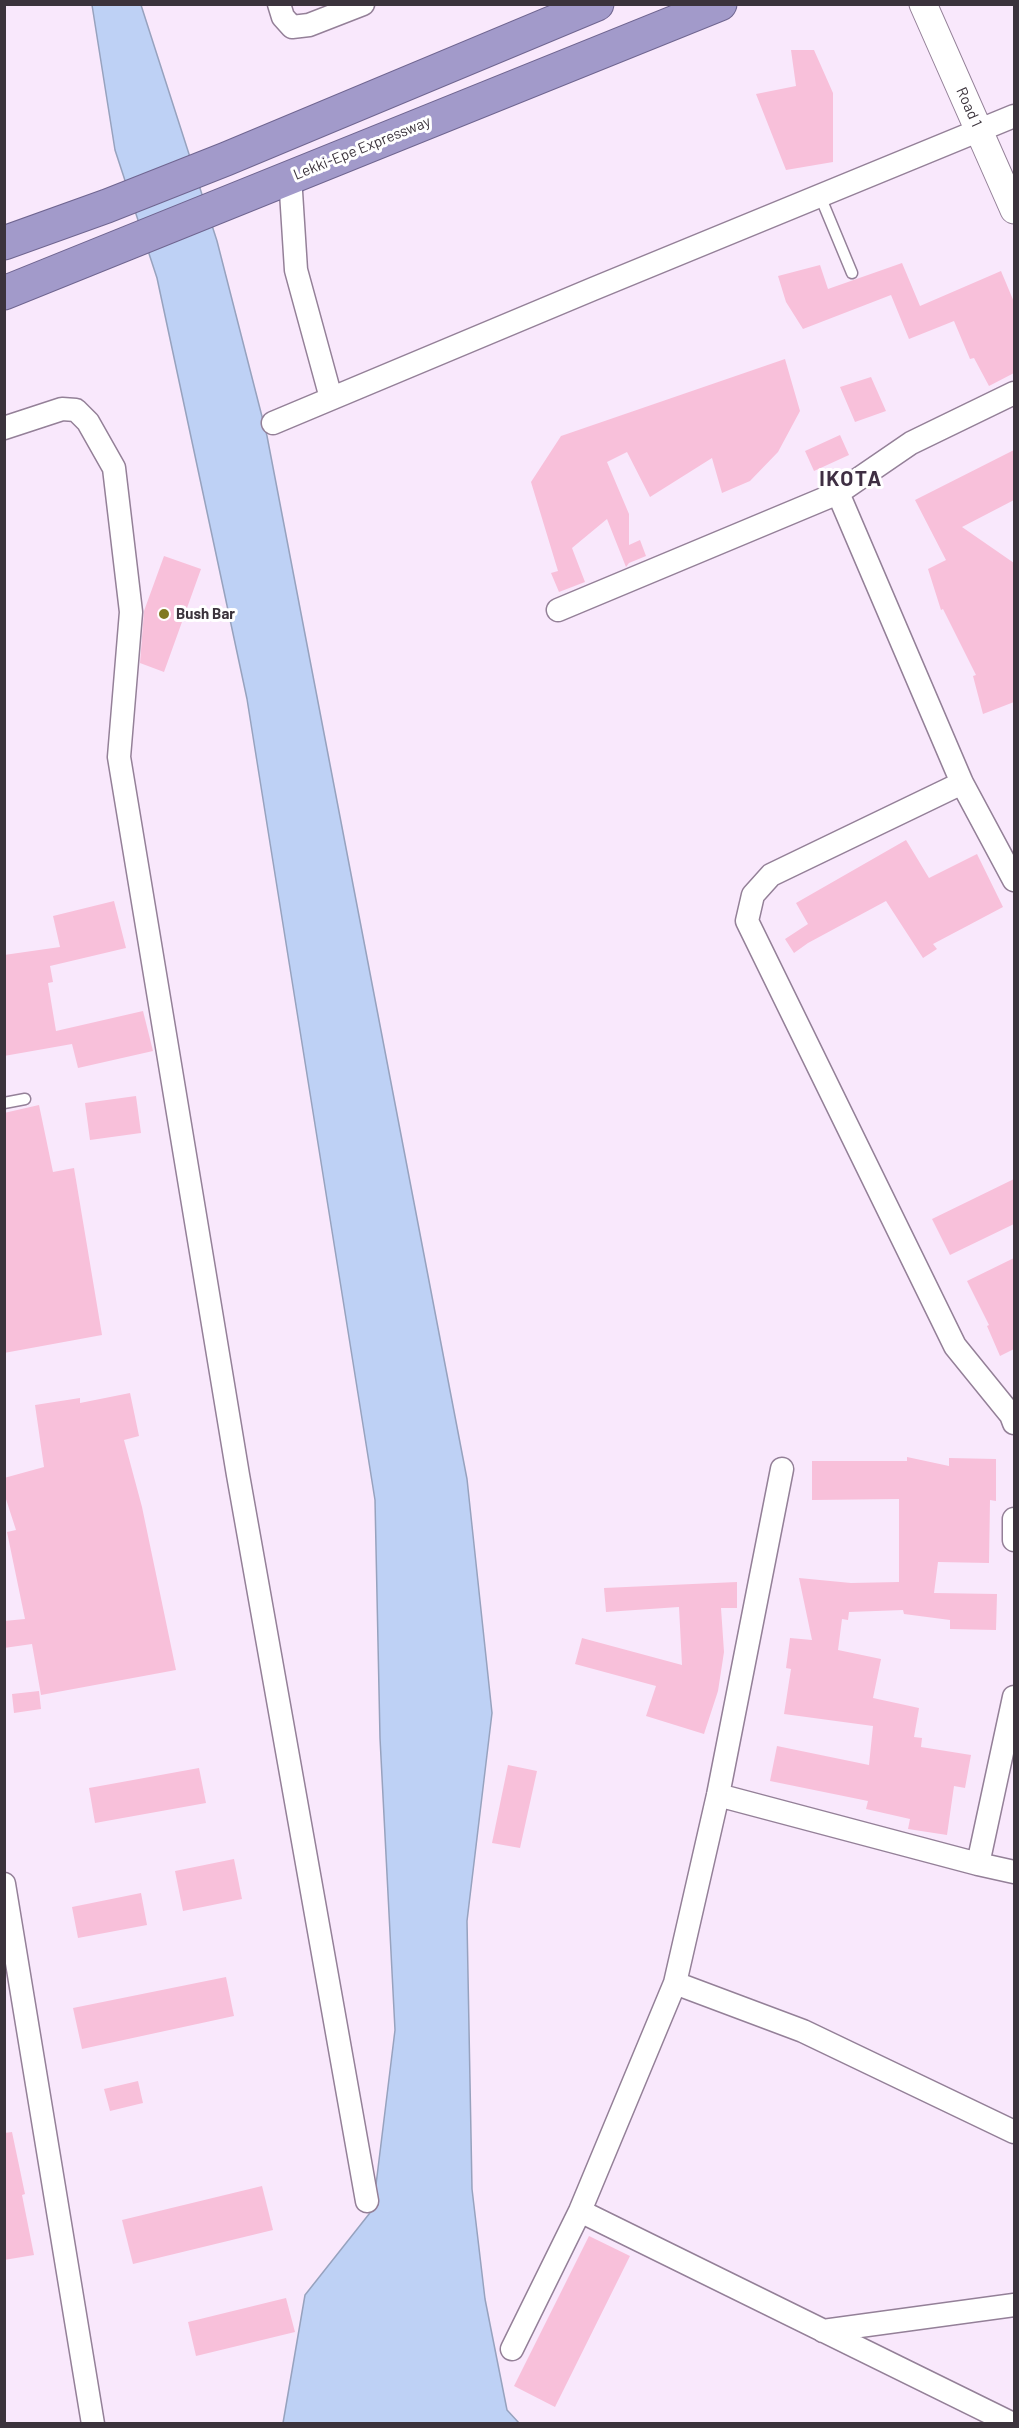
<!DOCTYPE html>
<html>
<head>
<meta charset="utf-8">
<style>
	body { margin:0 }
	#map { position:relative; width:1019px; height:2428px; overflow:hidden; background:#f9e8fc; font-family:Barlow,sans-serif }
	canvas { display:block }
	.frame { position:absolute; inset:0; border:6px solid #3b333c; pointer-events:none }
</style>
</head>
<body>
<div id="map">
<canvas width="1019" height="2428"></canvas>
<div class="frame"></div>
</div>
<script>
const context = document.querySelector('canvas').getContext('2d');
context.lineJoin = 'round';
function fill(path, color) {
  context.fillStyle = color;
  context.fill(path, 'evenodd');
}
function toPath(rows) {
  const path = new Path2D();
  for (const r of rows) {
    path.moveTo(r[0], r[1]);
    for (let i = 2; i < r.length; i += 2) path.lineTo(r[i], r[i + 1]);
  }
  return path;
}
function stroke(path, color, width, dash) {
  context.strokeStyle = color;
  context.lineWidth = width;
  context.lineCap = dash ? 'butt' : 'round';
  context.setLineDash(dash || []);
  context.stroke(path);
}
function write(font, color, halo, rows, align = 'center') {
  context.font = font + ' Barlow,sans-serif';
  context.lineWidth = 6;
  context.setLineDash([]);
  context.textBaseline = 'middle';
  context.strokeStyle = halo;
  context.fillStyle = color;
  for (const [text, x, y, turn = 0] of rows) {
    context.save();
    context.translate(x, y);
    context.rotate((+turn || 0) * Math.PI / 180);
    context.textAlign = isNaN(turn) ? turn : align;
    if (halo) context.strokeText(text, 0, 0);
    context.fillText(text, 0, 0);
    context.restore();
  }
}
const water = toPath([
	[92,5,141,5,217,241,267,436,467,1479,492,1713,467,1921,472,2189,485,2299,507,2410,519,2423,283,2423,305,2295,373,2209,395,2030,380,1738,375,1500,247,699,157,278,115,150,92,5]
]);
const building = toPath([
	[791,50,814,50,833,93,833,162,786,170,756,94,796,86],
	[902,263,920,306,1001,271,1014,302,1014,373,989,386,974,358,970,359,954,321,909,339,891,295,803,329,786,302,778,276,820,265,828,289],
	[785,359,800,411,778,452,750,481,722,493,712,458,650,497,627,452,607,462,629,514,629,545,640,540,646,556,629,563,626,567,607,519,572,548,585,582,559,592,551,573,558,571,531,482,561,436],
	[871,377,886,411,855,422,840,387],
	[840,435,849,455,814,471,805,451],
	[1014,450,1014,500,962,527,1014,563,1014,702,983,714,973,676,976,675,943,609,941,610,928,569,946,560,915,500],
	[164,556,201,569,164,672,140,663,144,611],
	[906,840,929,878,977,854,1003,907,933,944,937,949,923,958,886,901,808,943,794,953,785,939,808,924,796,903],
	[114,901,126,948,50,966,53,982,48,983,56,1031,143,1011,153,1051,78,1068,72,1044,4,1056,4,955,60,947,53,916],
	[136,1096,141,1133,90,1140,85,1103],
	[39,1105,53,1172,74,1168,102,1335,4,1353,4,1113],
	[1014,1179,1014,1224,950,1255,932,1219],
	[1014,1258,1014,1349,1000,1356,987,1326,989,1325,967,1281],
	[130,1393,139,1436,124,1440,142,1507,176,1670,41,1695,32,1644,4,1648,4,1621,25,1619,7,1532,16,1530,4,1493,4,1478,44,1467,35,1405,80,1398,80,1403],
	[907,1457,949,1466,949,1458,996,1459,996,1501,990,1500,989,1563,938,1562,934,1593,997,1594,996,1630,950,1629,950,1620,904,1614,903,1610,849,1612,848,1620,842,1619,838,1650,881,1659,873,1698,919,1708,914,1737,922,1738,921,1747,971,1755,965,1788,954,1786,947,1835,908,1829,910,1819,866,1809,868,1801,770,1781,777,1746,869,1765,873,1726,784,1714,791,1669,786,1668,790,1638,812,1640,799,1578,851,1583,899,1582,899,1499,812,1500,812,1461,907,1461],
	[737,1582,737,1608,721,1608,724,1652,718,1691,704,1734,646,1716,656,1686,575,1664,582,1638,682,1665,679,1607,606,1612,604,1588],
	[39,1691,41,1709,14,1713,12,1694],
	[508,1765,537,1771,520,1848,492,1843],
	[199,1768,206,1803,95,1823,89,1788],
	[234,1859,242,1899,183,1911,175,1871],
	[141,1893,147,1925,78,1938,72,1907],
	[226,1977,234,2016,82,2049,73,2008],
	[138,2081,143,2103,110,2111,104,2089],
	[12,2132,25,2194,22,2195,34,2255,4,2260,4,2133],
	[262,2186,273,2230,133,2264,122,2220],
	[589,2236,630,2256,555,2407,514,2386],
	[286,2298,295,2332,196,2356,188,2322]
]);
const service = toPath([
	[820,196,852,273],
	[4,1103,25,1099]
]);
const minor = toPath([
	[279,4,283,17,292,27,309,25,363,4],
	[290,176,296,270,331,398],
	[273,423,593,289,1014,116],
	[4,428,62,409,76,410,88,422,114,468,131,612,119,757,238,1475,367,2201],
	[838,493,962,783,1014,880],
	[558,610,838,493,911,443,1014,393],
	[962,783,771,875,753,895,747,921,955,1346,1011,1415,1014,1423],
	[1014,1519,1014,1540],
	[1014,1697,978,1864,1014,1872],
	[718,1795,978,1864],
	[4,1884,93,2424],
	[675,1983,718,1795,782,1469],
	[580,2211,1013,2424],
	[823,2331,1014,2305],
	[512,2349,580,2211,675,1983,803,2031,1014,2132]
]);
const tertiary = toPath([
	[923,4,1014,210]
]);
const trunk = toPath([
	[4,243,107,206,226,159,597,4],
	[4,293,720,4]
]);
const markers = [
	[164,614,6,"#807a20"]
];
const streetNames = [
	["Road 1",969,107,66],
	["Lekki-Epe Expressway",362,148,-22]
];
const poiNames = [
	["Bush Bar",176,614]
];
const districtNames = [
	["IKOTA",851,479]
];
fill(water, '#bed1f5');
stroke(water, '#97a2be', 1.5);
fill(building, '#f8c0da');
stroke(service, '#948098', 13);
stroke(minor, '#948098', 25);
stroke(tertiary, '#948098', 29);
stroke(trunk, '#6f6590', 35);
stroke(service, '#fff', 10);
stroke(minor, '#fff', 22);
stroke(tertiary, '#fff', 27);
stroke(trunk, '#a29aca', 33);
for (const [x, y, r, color] of markers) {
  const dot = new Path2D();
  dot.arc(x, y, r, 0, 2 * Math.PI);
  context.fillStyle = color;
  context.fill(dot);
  stroke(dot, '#fff', 2);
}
write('15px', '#3b333c', '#fff', streetNames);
write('bold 15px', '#3b333c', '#fff', poiNames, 'left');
context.letterSpacing = '1.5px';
write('bold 21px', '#3f2f43', '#fff', districtNames);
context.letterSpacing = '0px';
</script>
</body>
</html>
